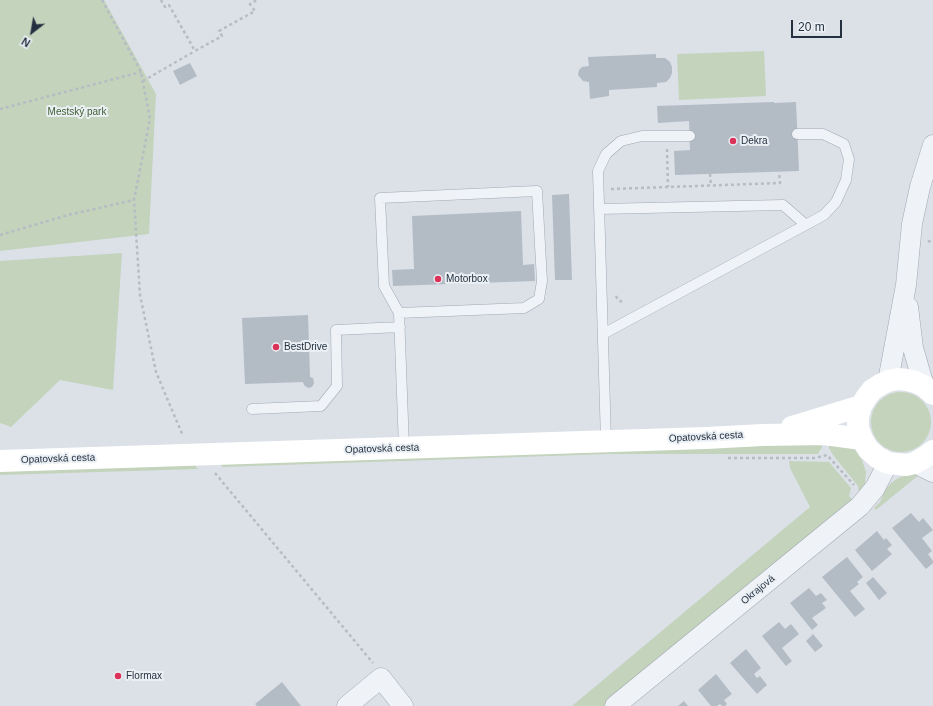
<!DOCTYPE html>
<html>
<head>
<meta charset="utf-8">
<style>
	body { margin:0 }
	#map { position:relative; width:933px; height:706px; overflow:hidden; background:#dce1e8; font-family:Arial,sans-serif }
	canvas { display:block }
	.north { position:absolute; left:12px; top:12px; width:40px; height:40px; -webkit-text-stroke:3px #ebf0f5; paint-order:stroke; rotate:211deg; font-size:11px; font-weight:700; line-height:16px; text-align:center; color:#24303f }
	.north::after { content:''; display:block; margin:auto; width:14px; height:18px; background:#24303f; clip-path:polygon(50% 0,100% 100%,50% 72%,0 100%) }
	.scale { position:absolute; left:791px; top:20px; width:51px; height:18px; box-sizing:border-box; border:2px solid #24303f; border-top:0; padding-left:5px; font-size:12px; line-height:14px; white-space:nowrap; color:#24303f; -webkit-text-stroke:3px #ebf0f5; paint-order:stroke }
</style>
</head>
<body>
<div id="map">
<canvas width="933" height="706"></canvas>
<div class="north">N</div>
<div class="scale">20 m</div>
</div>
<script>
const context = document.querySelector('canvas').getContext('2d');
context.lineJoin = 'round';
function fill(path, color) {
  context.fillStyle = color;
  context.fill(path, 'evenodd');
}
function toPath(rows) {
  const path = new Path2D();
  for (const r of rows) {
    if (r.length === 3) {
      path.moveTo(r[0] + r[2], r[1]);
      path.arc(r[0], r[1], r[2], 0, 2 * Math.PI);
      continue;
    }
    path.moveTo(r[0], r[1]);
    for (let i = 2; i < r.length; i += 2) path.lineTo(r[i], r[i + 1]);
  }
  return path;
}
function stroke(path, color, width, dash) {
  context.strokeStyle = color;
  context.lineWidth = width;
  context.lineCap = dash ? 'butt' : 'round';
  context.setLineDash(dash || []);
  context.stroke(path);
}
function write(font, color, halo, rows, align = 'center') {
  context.font = font + ' Arial,sans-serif';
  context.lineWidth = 4;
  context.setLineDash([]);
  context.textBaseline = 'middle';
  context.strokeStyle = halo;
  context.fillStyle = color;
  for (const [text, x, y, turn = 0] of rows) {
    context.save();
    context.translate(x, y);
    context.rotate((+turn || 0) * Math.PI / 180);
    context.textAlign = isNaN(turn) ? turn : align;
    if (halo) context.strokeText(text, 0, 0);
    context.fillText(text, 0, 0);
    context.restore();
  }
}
const green = toPath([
	[0,0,104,0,156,94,149,234,0,251],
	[764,51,766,96,679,100,677,54],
	[122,253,113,390,60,380,11,427,0,423,0,261],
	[901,422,30],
	[821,442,822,447,818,454,609,454,222,467,221,463],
	[829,442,855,449,862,460,866,472,865,485,859,496,858,486,833,455,829,448],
	[789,461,829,462,851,488,849,496,854,502,604,706,572,706,810,507,790,468],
	[194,464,198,469,0,475,0,470],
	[910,474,920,474,876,510,874,508,880,502,885,490,891,483,898,478]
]);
const building = toPath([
	[656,54,656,58,665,58,670,62,672,67,672,73,670,78,666,82,657,83,657,87,609,90,609,96,590,99,589,82,583,81,578,75,579,70,582,67,589,66,588,57],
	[190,63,197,76,180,85,173,71],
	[774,102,774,103,796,102,799,171,675,175,674,151,690,150,689,121,658,123,657,106],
	[569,194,572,280,555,280,552,195],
	[521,211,523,265,534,264,535,281,393,286,392,270,414,269,412,216],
	[308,315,310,377,313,378,314,383,312,387,308,388,304,385,303,382,245,384,242,318],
	[911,513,919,522,923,518,933,530,922,538,932,551,928,554,933,561,933,563,926,569,892,528],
	[877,531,884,540,886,538,892,545,887,549,892,554,872,571,855,550],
	[847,557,863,577,857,582,859,584,850,591,865,609,855,617,822,577],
	[873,577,887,593,879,600,866,583],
	[809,588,816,596,821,593,827,600,822,603,826,608,812,618,818,625,812,630,790,603],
	[779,622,785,629,791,624,799,634,782,648,792,661,786,666,762,636],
	[813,634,823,646,815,652,806,641],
	[746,649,761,668,754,674,757,678,760,676,767,685,757,694,730,663],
	[716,674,732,694,724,700,727,704,725,706,722,706,720,704,717,706,711,706,698,690],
	[282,682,301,706,257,706,255,704],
	[684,701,688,706,678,706]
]);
const path = toPath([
	[102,0,141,72,150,119,134,200,140,295,156,372,183,436],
	[161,0,165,7,169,5,195,51,222,36,219,31,255,11,250,4,257,0],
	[143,81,195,51],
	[0,109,141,72],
	[667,149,668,187],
	[710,174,711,185],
	[611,189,780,183,779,172],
	[0,235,68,215,134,200],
	[928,242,933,239],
	[616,296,618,300,625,303],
	[728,458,815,458,827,455,854,485],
	[215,473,373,663]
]);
const lane = toPath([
	[599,209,783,205,806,225],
	[399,313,384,286,380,198,537,191,542,281,539,299,524,308,399,313,404,448],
	[603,334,824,215,836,202,846,180,849,159,844,144,823,134,797,134],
	[252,409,321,406,337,386,336,330,400,327],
	[606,441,598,171,606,154,621,141,642,136,690,136]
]);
const street = toPath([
	[908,307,913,348,924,386],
	[888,381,906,285,912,224,920,187,933,145],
	[915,463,933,472],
	[347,706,381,678,403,706],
	[615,706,860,506,875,488,888,463]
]);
const secondary = toPath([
	[933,394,924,386,915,382,907,380,898,379,888,381,880,385,872,390,866,398,861,406,858,417,858,428,862,439,868,449,877,457,888,463,906,465,915,463,925,457,933,451],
	[792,427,861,406],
	[0,461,706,438,763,435,824,434,862,439]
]);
const markers = [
	[733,141,4,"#db3258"],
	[438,279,4,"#db3258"],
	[276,347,4,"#db3258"],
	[118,676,4,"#db3258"]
];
const parkNames = [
	["Mestský park",77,112]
];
const poiNames = [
	["Dekra",741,141],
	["Motorbox",446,279],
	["BestDrive",284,347],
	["Flormax",126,676]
];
const streetNames = [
	["Opatovská cesta",706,437,-3],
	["Opatovská cesta",382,449,-2],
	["Opatovská cesta",58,459,-2],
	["Okrajová",758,590,-39]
];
fill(green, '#c3d3bc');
fill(building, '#b3bbc5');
stroke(lane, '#a1a8b2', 11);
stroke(street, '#a1a8b2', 21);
stroke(path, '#b6bcc3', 2.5, [3, 3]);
stroke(lane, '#eff2f6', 10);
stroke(street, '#eff2f6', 20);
stroke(secondary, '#fff', 22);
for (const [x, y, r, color] of markers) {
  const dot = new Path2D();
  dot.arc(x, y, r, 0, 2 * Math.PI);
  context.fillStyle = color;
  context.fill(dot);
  stroke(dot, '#ebf0f5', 1.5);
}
write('10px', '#3c5c30', '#ebf0f5', parkNames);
write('10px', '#24303f', '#ebf0f5', poiNames, 'left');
write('10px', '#24303f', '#ebf0f5', streetNames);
</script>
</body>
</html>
